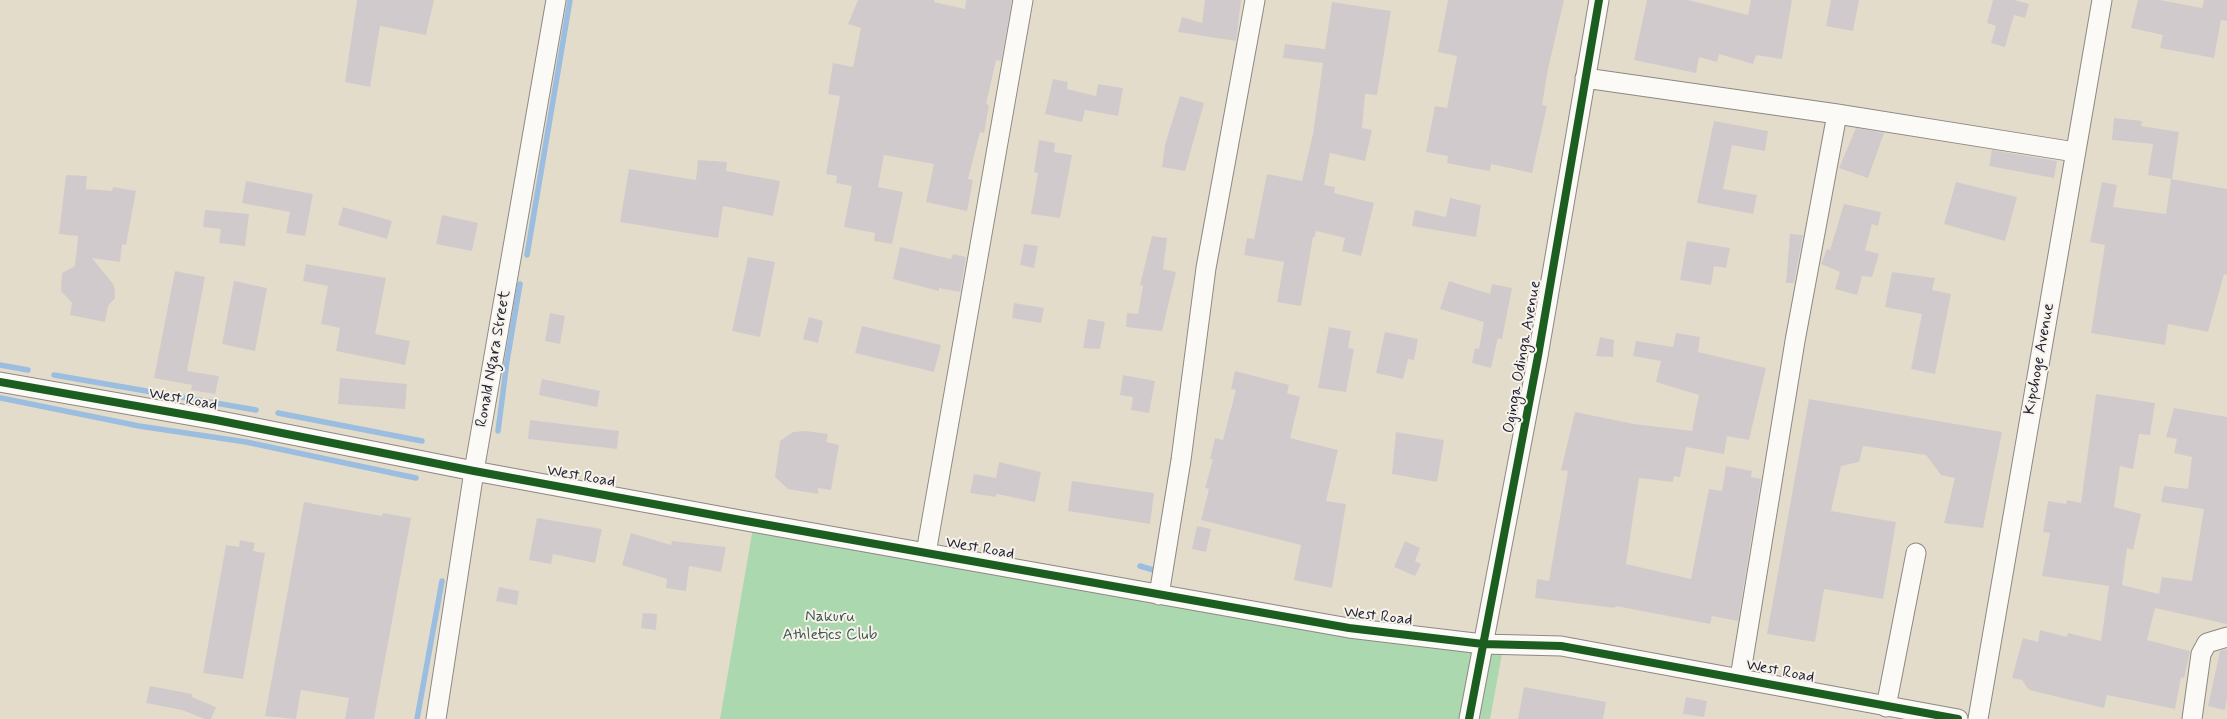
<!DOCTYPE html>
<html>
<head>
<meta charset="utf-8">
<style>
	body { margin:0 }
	canvas { display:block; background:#e4dcca }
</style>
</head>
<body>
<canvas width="2227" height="719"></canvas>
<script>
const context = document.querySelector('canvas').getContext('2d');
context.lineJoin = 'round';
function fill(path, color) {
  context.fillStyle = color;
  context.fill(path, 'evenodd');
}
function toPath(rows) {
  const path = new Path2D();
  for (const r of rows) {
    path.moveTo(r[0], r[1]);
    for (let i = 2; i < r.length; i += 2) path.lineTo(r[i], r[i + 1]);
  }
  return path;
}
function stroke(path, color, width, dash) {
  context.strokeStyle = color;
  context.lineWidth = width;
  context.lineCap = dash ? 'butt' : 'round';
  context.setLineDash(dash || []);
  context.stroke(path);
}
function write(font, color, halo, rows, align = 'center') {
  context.font = font + ' Mynerve,sans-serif';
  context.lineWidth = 4;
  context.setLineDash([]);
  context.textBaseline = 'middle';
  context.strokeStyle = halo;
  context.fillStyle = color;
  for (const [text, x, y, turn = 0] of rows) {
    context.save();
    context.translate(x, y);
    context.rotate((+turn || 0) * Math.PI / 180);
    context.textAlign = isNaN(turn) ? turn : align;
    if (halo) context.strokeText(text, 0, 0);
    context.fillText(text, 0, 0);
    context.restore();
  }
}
const green = toPath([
	[754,522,1504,643,1490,719,720,719]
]);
const stream = toPath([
	[527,255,570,0],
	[0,365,28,370],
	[54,375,256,410],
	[1,398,139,426,246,442,416,478],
	[278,413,422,441],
	[498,431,507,361,520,284],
	[1140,566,1160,572],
	[417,719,442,581]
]);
const building = toPath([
	[357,0,434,0,426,35,380,26,370,87,345,82],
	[858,0,934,0,934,2,965,9,966,0,1012,0,1001,61,996,60,986,104,989,105,984,133,980,132,968,179,973,180,967,211,926,202,934,164,884,155,878,187,903,192,892,244,874,241,875,233,844,227,852,186,836,183,837,176,826,174,840,96,828,94,833,63,853,67,861,28,848,24],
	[1205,0,1241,0,1236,41,1178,32,1182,17,1202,23],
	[1448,0,1564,0,1548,69,1542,105,1547,106,1532,173,1491,164,1490,171,1472,168,1447,163,1448,156,1426,152,1435,106,1447,108,1457,56,1438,52],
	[1647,0,1688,0,1748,15,1751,0,1792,0,1782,59,1756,55,1753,64,1719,54,1717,62,1699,57,1696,73,1634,60],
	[1831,0,1859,0,1853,31,1826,26],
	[1993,0,2014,0,2029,4,2025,18,2014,15,2005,47,1991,43,1996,26,1987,23],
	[2138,0,2160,0,2202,8,2204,0,2227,0,2227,21,2221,20,2214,58,2160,48,2163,35,2131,28],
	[1332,2,1391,11,1377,95,1365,94,1362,128,1372,130,1365,161,1330,153,1324,185,1335,187,1334,193,1374,203,1361,256,1342,251,1345,238,1316,231,1315,237,1313,237,1301,306,1277,302,1284,262,1244,255,1247,238,1254,239,1267,174,1302,181,1313,134,1323,63,1283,58,1285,44,1325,49],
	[1053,79,1068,82,1067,89,1096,96,1098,84,1123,88,1118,116,1085,110,1082,122,1045,114],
	[1180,96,1204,103,1185,171,1162,167,1165,145],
	[2114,118,2142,121,2141,126,2179,132,2172,179,2148,175,2153,144,2112,140],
	[1714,121,1768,131,1765,151,1732,145,1723,189,1757,195,1753,214,1697,203],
	[1856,128,1884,133,1868,178,1839,168],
	[1039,140,1055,143,1054,152,1072,155,1060,218,1031,214,1038,173,1034,172],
	[1992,150,2057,161,2054,178,1989,166],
	[698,160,727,162,726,171,780,181,773,216,723,206,718,238,620,222,629,169,696,180],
	[66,175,87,176,86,189,112,191,113,187,136,191,126,245,122,244,120,262,92,258,114,285,115,298,108,306,105,322,70,315,72,303,61,291,62,273,75,266,78,236,59,234],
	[2171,179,2227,189,2227,275,2224,274,2208,332,2168,324,2165,345,2091,333,2105,245,2090,242,2102,182,2117,185,2113,207,2166,214],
	[246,181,313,194,305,236,286,233,290,212,242,203],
	[1956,182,2017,197,2005,241,1944,224],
	[1450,198,1481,205,1476,237,1412,226,1415,210,1446,217],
	[1844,204,1881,212,1878,226,1872,224,1865,250,1879,254,1872,277,1862,276,1857,295,1835,289,1840,272,1821,264,1827,249,1830,250],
	[343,207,392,221,387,239,338,225],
	[205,210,249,214,245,246,219,243,221,229,203,227],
	[442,215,478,223,472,251,436,244],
	[1790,234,1803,235,1794,283,1786,283],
	[1152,236,1167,238,1163,269,1176,272,1162,331,1126,327,1127,313,1138,314,1143,286,1140,285],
	[1687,241,1730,248,1726,268,1714,266,1711,285,1680,280],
	[1024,244,1038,246,1034,268,1020,265],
	[900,247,951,259,953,254,966,257,960,292,939,288,939,291,893,279],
	[748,257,775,262,760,337,732,331],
	[306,264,386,278,375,334,410,341,405,365,336,351,340,328,321,324,328,286,303,281],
	[175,271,205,277,187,371,219,376,215,394,191,390,192,385,154,378],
	[1892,272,1935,278,1932,290,1951,294,1935,374,1911,369,1922,314,1885,307],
	[234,281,267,288,255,351,222,344],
	[1449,281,1490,294,1492,284,1512,288,1502,339,1498,338,1491,368,1472,363,1475,348,1479,349,1484,322,1440,309],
	[1014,303,1044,308,1041,323,1012,318],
	[550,313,565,316,560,344,545,341],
	[809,317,823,321,818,343,803,339],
	[1088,319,1105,322,1100,349,1083,348],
	[862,326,941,345,934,372,855,353],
	[1329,327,1351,331,1348,348,1354,349,1346,392,1318,388],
	[1385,332,1418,339,1414,360,1408,359,1403,379,1376,373],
	[1676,333,1700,337,1698,352,1766,368,1749,440,1727,436,1724,454,1686,447,1680,477,1674,476,1673,482,1639,478,1626,564,1691,579,1709,489,1722,491,1726,466,1752,471,1751,477,1761,479,1738,621,1712,616,1710,624,1616,606,1615,608,1535,598,1537,579,1549,581,1568,471,1561,470,1575,412,1634,424,1692,431,1699,395,1656,382,1661,361,1633,356,1636,341,1673,347],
	[1600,337,1614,340,1613,357,1596,356],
	[1235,371,1289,385,1287,393,1300,397,1290,438,1338,450,1326,501,1346,504,1332,588,1294,580,1301,545,1201,520,1209,489,1205,488,1213,459,1210,459,1215,438,1223,440,1236,390,1231,389],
	[1123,375,1155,381,1149,413,1131,410,1133,397,1120,395],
	[340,378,407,384,405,409,338,404],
	[542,379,600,391,597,407,539,395],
	[2096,394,2155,403,2150,435,2139,434,2133,469,2120,466,2114,507,2141,514,2133,550,2127,548,2122,585,2159,594,2162,577,2192,581,2204,509,2161,502,2164,486,2188,489,2192,457,2174,453,2177,439,2166,437,2174,408,2227,417,2227,624,2155,608,2147,640,2190,651,2184,678,2181,677,2175,709,2107,695,2104,708,2029,690,2022,680,2012,678,2023,638,2038,642,2040,630,2067,637,2068,633,2101,641,2109,586,2042,576,2050,533,2043,532,2048,501,2066,504,2067,500,2081,503],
	[1809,399,2002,432,1983,528,1944,523,1955,478,1941,475,1926,455,1863,446,1859,462,1841,466,1831,511,1896,522,1883,599,1824,589,1815,642,1767,634],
	[530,420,619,431,617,449,528,439],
	[806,431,828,434,826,442,839,445,831,490,818,488,818,494,788,489,775,477,780,441,793,432],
	[1396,432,1444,440,1437,482,1392,474],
	[999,462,1041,472,1035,502,997,494,996,497,970,493,974,474,996,478],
	[1072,481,1154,493,1150,524,1068,511],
	[304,502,382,516,383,513,411,518,374,719,345,719,349,698,301,690,296,719,265,716],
	[537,518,602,529,595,563,553,554,551,564,529,560],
	[1197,526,1211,529,1206,552,1192,549],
	[631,533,671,545,672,541,726,547,721,572,689,566,686,591,666,588,667,579,622,565],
	[240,540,255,543,253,551,265,553,243,679,203,673,226,545,239,547],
	[1405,541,1420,548,1415,561,1421,564,1415,576,1394,567],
	[499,587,519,591,517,605,496,601],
	[643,613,657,614,656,630,641,628],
	[2227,649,2227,698,2225,710,2208,706,2220,651],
	[150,686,192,694,192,697,216,707,211,719,205,719,182,710,146,703],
	[1524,687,1606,702,1603,719,1518,719],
	[1686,697,1707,701,1704,717,1683,714]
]);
const minor = toPath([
	[1585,78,1837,114,2075,152],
	[0,382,216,420,474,471,746,521,1349,628,1483,644,1561,646,1958,719],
	[926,553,1023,0],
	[1159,595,1181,460,1206,268,1255,0],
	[1740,678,1795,341,1837,114],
	[1886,707,1916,553],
	[436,719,474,471,556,0],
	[1469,719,1538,356,1599,0],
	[1978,719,2102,0],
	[2192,719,2201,654,2207,643,2227,637]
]);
const cycleway = toPath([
	[0,382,216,420,474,471,746,521,1349,628,1483,644,1561,646,1958,719],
	[1469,719,1538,356,1599,0]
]);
const streetNames = [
	["Oginga Odinga Avenue",1523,357,-80],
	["Ronald Ngara Street",494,359,-80],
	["Kipchoge Avenue",2040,359,-80],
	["West Road",183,400,10],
	["West Road",581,477,10],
	["West Road",980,549,10],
	["West Road",1378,617,7],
	["West Road",1780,672,11]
];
const parkNames = [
	["Nakuru",830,618],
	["Athletics Club",830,636]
];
fill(green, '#abd8af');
stroke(stream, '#9bbde0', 5.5);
fill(building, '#d1cacd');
stroke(minor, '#8d8883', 21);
stroke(minor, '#fbfaf7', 19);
stroke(cycleway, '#1b5e20', 8);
write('16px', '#22223b', '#f7f3e8', streetNames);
write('16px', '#3d5757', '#f7f3e8', parkNames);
</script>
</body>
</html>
